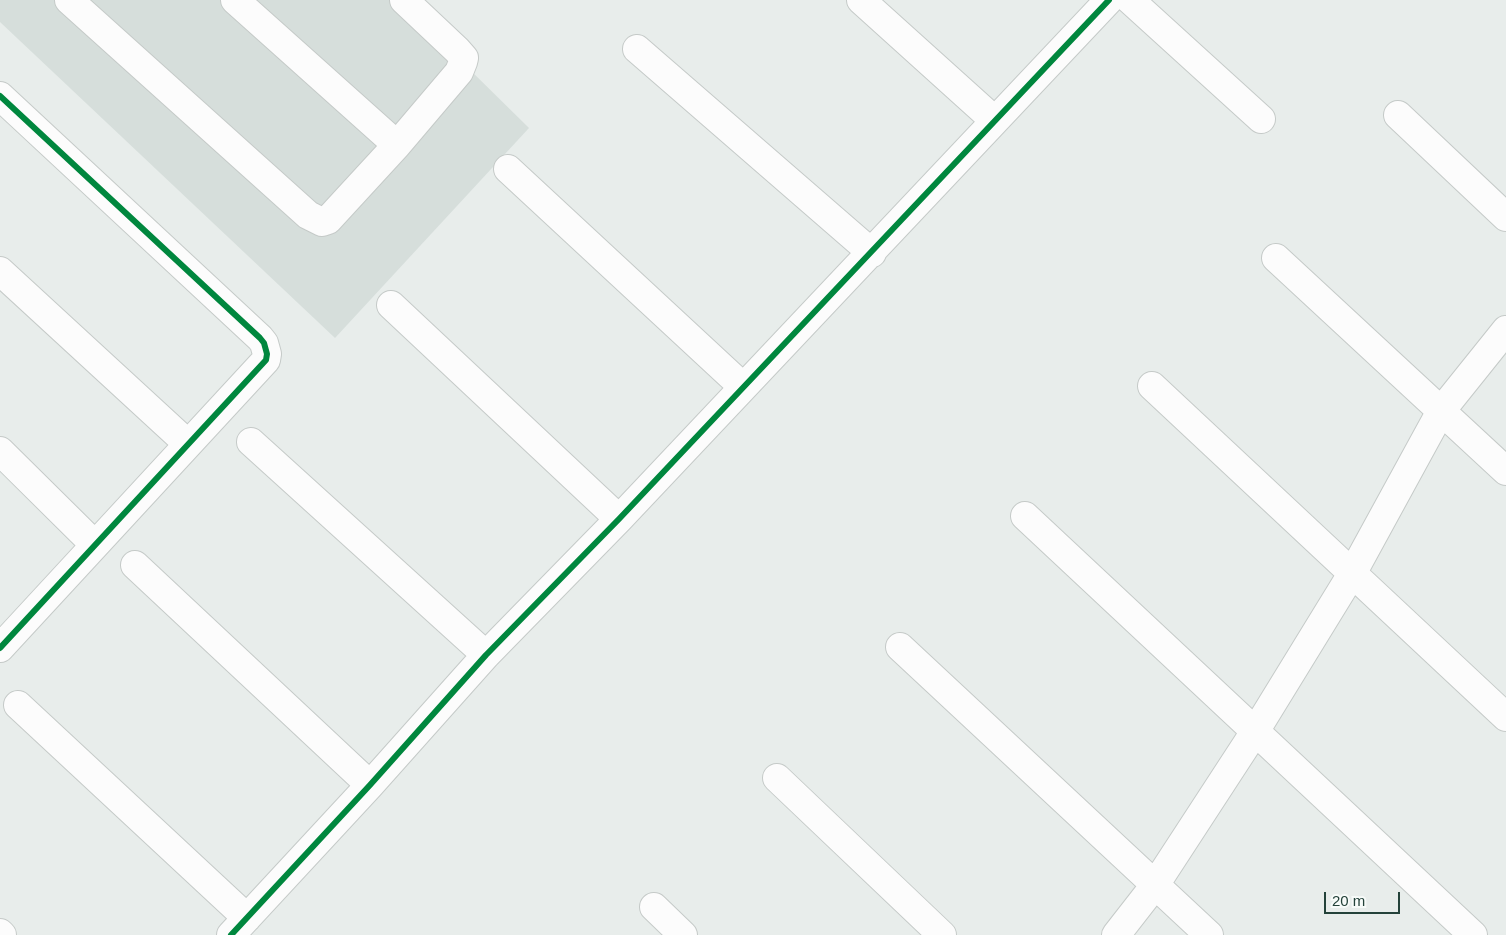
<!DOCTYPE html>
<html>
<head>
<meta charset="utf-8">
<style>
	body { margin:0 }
	#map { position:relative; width:1506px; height:935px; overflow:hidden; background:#e8edeb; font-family:Arial,sans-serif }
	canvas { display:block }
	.scale { position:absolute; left:1324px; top:892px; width:76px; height:22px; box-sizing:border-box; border:2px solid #24423a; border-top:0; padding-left:6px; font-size:15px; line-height:18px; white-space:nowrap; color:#24423a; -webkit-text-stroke:4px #f7fbf9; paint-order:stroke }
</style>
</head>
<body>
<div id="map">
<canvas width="1506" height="935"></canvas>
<div class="scale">20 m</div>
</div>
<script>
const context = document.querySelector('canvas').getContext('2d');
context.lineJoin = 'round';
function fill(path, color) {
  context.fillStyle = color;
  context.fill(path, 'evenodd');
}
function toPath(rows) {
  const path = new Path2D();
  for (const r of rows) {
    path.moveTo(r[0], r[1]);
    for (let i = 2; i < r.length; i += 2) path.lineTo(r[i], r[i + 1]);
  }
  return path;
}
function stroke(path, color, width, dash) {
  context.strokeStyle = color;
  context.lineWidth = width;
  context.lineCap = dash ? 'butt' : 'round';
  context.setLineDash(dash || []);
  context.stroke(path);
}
const built = toPath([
	[0,0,399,0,529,128,335,338,0,22]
]);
const minor = toPath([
	[69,0,308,215,322,222,328,220,397,145,459,72,463,62,464,58,457,50,404,0],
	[235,0,397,145],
	[861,0,994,120],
	[1130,0,1261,119],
	[637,49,872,253],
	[0,96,260,338,264,343,267,354,266,360,0,648],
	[1398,115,1506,217],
	[508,169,742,386],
	[1276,258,1506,471],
	[0,271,188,444],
	[391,305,619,519],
	[1152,386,1506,717],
	[251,442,486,655],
	[0,451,95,545],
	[1025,516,1473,935],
	[135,565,370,785],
	[900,647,1209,935],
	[18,705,247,918],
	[777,778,942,935],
	[654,907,683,935],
	[0,933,2,935],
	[231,935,370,785,486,655,619,519,1109,0],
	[1116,935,1155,885,1256,730,1353,572,1441,411,1506,330]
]);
const cycleway = toPath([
	[0,96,260,338,264,343,267,354,266,360,0,648],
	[231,935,370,785,486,655,619,519,1109,0]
]);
fill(built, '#d6dedb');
stroke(minor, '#c5cac8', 30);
stroke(minor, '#fcfcfc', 28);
stroke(cycleway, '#00873e', 6);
</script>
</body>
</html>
